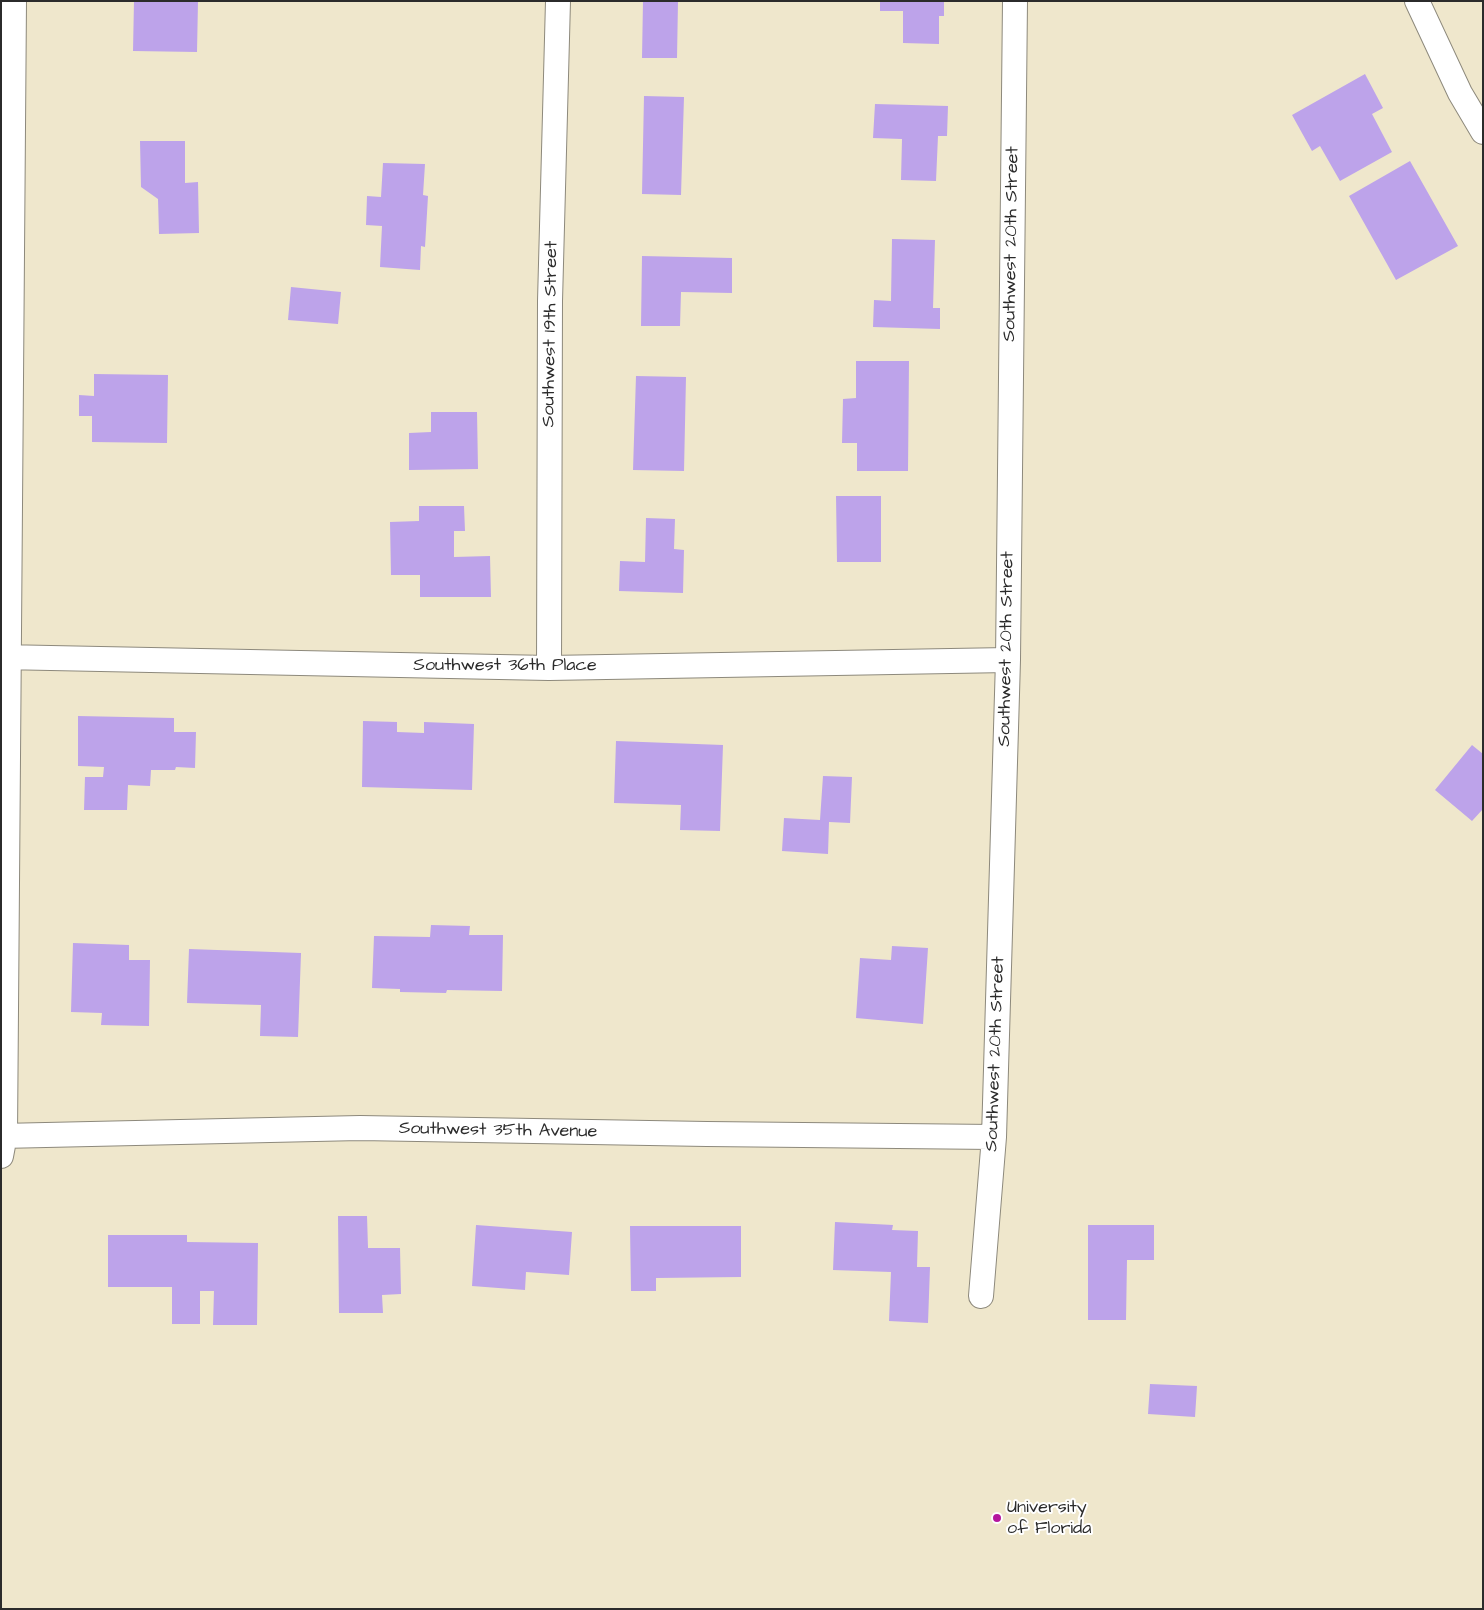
<!DOCTYPE html>
<html>
<head>
<meta charset="utf-8">
<style>
	body { margin:0 }
	#map { position:relative; width:1484px; height:1610px; overflow:hidden; background:#efe7cc; font-family:"Architects Daughter",sans-serif }
	canvas { display:block }
	.frame { position:absolute; inset:0; border:2px solid #2b2b2b; pointer-events:none }
</style>
</head>
<body>
<div id="map">
<canvas width="1484" height="1610"></canvas>
<div class="frame"></div>
</div>
<script>
const context = document.querySelector('canvas').getContext('2d');
context.lineJoin = 'round';
function fill(path, color) {
  context.fillStyle = color;
  context.fill(path, 'evenodd');
}
function toPath(rows) {
  const path = new Path2D();
  for (const r of rows) {
    path.moveTo(r[0], r[1]);
    for (let i = 2; i < r.length; i += 2) path.lineTo(r[i], r[i + 1]);
  }
  return path;
}
function stroke(path, color, width, dash) {
  context.strokeStyle = color;
  context.lineWidth = width;
  context.lineCap = dash ? 'butt' : 'round';
  context.setLineDash(dash || []);
  context.stroke(path);
}
function write(font, color, halo, rows, align = 'center') {
  context.font = font + ' "Architects Daughter",sans-serif';
  context.lineWidth = 4;
  context.setLineDash([]);
  context.textBaseline = 'middle';
  context.strokeStyle = halo;
  context.fillStyle = color;
  for (const [text, x, y, turn = 0] of rows) {
    context.save();
    context.translate(x, y);
    context.rotate((+turn || 0) * Math.PI / 180);
    context.textAlign = isNaN(turn) ? turn : align;
    if (halo) context.strokeText(text, 0, 0);
    context.fillText(text, 0, 0);
    context.restore();
  }
}
const building = toPath([
	[134,1,198,1,197,52,133,51],
	[643,1,678,1,677,58,642,58],
	[880,1,944,1,944,16,939,16,939,44,903,43,903,11,880,11],
	[1365,74,1383,108,1372,114,1392,152,1340,181,1320,146,1312,151,1292,115],
	[644,96,684,97,681,195,642,194],
	[875,104,948,106,947,136,938,136,936,181,901,180,902,139,873,138],
	[140,141,185,141,185,183,198,182,199,233,159,234,158,199,141,187],
	[1410,161,1458,246,1396,280,1349,196],
	[383,163,425,164,423,195,428,196,425,247,421,246,420,270,380,267,382,226,366,225,367,196,381,197],
	[892,239,935,240,933,308,940,308,940,329,873,327,874,300,891,301],
	[642,256,732,258,732,293,681,292,680,326,641,326],
	[291,287,341,292,338,324,288,320],
	[856,361,909,361,908,471,857,471,857,443,842,443,843,399,856,398],
	[94,374,168,375,167,443,92,442,92,416,79,416,79,395,94,396],
	[636,376,686,377,684,471,633,470],
	[431,412,477,412,478,469,409,470,409,433,431,432],
	[836,496,881,496,881,562,837,562],
	[419,506,464,506,465,531,454,531,454,557,490,556,491,597,420,597,420,575,391,575,390,522,419,521],
	[646,518,675,519,674,549,684,550,683,593,619,591,620,561,645,562],
	[78,716,174,718,174,732,196,732,195,768,176,767,175,770,151,770,150,786,128,785,127,810,84,810,85,777,103,777,104,767,78,766],
	[363,721,397,722,397,732,424,733,424,722,474,724,472,790,362,787],
	[616,741,723,745,720,831,680,830,681,805,614,803],
	[1472,745,1483,754,1483,809,1472,821,1435,790],
	[823,776,852,777,850,823,829,822,828,854,782,851,784,818,820,820],
	[431,925,470,926,469,935,503,935,502,991,447,990,446,993,400,992,400,989,372,988,374,936,430,937],
	[73,943,129,945,129,960,150,960,149,1026,101,1025,102,1013,71,1012],
	[892,946,928,948,923,1024,856,1018,860,958,891,960],
	[189,949,301,953,298,1037,260,1036,261,1005,187,1003],
	[338,1216,367,1216,368,1248,400,1248,401,1294,382,1295,383,1313,339,1313],
	[835,1222,893,1225,892,1230,918,1231,917,1267,930,1267,928,1323,889,1321,891,1272,833,1270],
	[476,1225,572,1232,569,1275,526,1272,525,1290,472,1286],
	[1088,1225,1154,1225,1154,1260,1127,1260,1126,1320,1088,1320],
	[630,1226,741,1226,741,1277,656,1278,656,1291,631,1291],
	[108,1235,187,1235,187,1242,258,1243,257,1325,213,1325,214,1291,200,1291,200,1324,172,1324,172,1287,108,1287],
	[1150,1384,1197,1386,1195,1417,1148,1414]
]);
const street = toPath([
	[1417,1,1460,93,1483,132],
	[1,657,549,668,1008,660],
	[549,668,550,301,558,1],
	[1,1136,360,1128,707,1134,994,1137],
	[1,1156,5,1135,14,1],
	[981,1296,994,1137,1008,660,1015,1]
]);
const markers = [
	[997,1518,5,"#b5179e"]
];
const streetNames = [
	["Southwest 20th Street",1012,244,-89],
	["Southwest 19th Street",551,334,-89],
	["Southwest 20th Street",1007,649,-89],
	["Southwest 36th Place",505,666],
	["Southwest 20th Street",996,1054,-88],
	["Southwest 35th Avenue",498,1131,1]
];
const poiNames = [
	["University",1007,1508],
	["of Florida",1007,1529]
];
fill(building, '#bda3ea');
stroke(street, '#8d897c', 26);
stroke(street, '#fff', 24);
for (const [x, y, r, color] of markers) {
  const dot = new Path2D();
  dot.arc(x, y, r, 0, 2 * Math.PI);
  context.fillStyle = color;
  context.fill(dot);
  stroke(dot, '#fff', 2);
}
write('18px', '#2b2b2b', '#fff', streetNames);
write('18px', '#2b2b2b', '#fff', poiNames, 'left');
</script>
</body>
</html>
